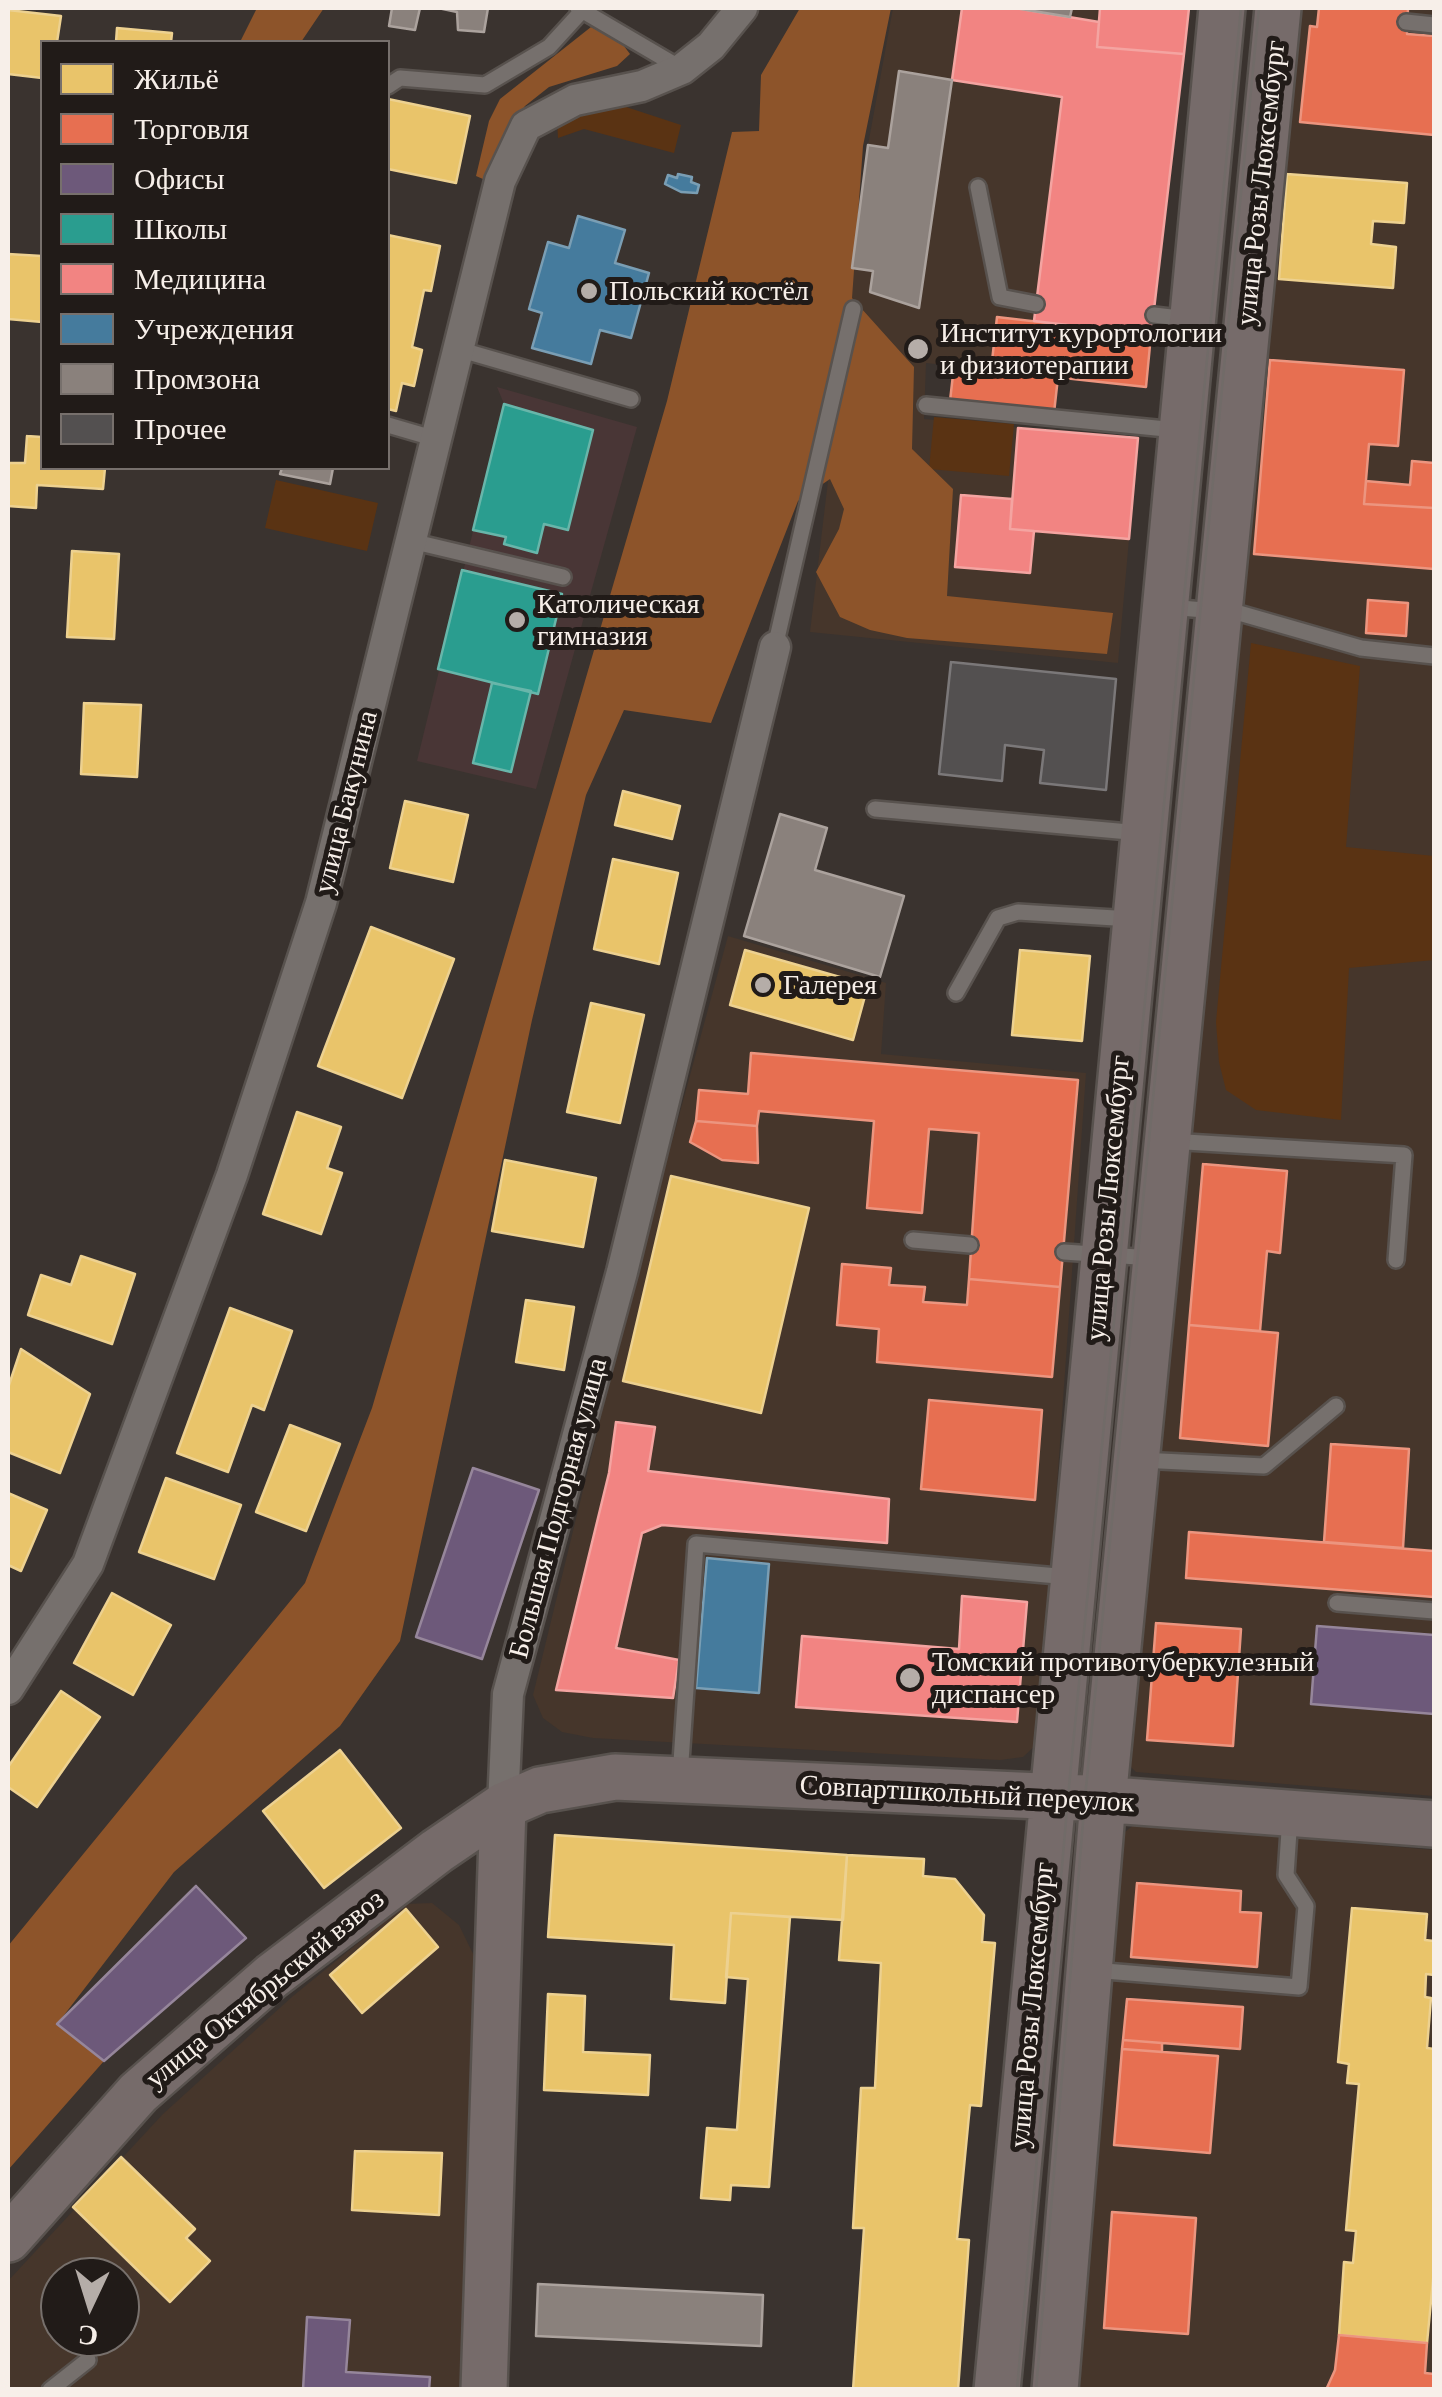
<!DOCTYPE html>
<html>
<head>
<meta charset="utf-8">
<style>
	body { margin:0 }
	#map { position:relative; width:1442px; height:2397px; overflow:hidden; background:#3a332f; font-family:"Crimson Pro",serif }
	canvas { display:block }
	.frame { position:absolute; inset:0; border:10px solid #f7efe9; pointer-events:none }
	.legend { position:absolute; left:40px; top:40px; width:350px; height:430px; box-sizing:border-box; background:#211b18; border:2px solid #77706c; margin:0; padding:12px 18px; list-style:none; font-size:30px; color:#f7efe9 }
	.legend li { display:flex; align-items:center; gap:20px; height:50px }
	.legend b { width:50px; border:2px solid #77706c }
	.north { position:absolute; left:40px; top:2257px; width:100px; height:100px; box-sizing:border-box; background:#211b18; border:2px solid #77706c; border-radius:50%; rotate:184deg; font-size:28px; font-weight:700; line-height:40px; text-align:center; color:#f7efe9 }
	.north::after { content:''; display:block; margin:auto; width:35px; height:45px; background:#b5ada8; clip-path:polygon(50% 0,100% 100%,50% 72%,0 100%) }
</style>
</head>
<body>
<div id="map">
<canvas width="1442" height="2397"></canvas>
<div class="frame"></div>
<ul class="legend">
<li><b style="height:28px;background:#e9c46a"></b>Жильё</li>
<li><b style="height:28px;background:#e76f51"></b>Торговля</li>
<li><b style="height:28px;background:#6d597a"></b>Офисы</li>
<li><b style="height:28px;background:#2a9d8f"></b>Школы</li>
<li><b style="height:28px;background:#f28482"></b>Медицина</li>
<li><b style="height:28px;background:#457b9d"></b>Учреждения</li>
<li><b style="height:28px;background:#8a817c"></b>Промзона</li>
<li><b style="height:28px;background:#535050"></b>Прочее</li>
</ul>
<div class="north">С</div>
</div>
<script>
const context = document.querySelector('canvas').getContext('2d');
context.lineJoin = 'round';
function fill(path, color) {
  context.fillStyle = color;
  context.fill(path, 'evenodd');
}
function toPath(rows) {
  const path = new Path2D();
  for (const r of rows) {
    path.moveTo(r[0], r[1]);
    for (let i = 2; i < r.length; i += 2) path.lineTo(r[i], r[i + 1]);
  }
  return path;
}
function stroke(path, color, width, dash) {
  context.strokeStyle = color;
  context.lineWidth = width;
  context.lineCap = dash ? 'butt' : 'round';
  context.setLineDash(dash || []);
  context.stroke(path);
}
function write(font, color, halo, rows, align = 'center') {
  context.font = font + ' "Crimson Pro",serif';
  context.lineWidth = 10;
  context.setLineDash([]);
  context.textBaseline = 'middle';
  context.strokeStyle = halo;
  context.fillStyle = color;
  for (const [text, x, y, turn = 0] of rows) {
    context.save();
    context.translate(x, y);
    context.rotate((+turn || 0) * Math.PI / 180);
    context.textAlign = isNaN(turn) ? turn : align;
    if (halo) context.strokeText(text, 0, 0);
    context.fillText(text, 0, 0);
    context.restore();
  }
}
const built = toPath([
	[893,8,1189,8,1151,334,997,317,991,370,926,363,924,419,1138,438,1118,663,810,632,868,145],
	[1290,8,1434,8,1434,1796,1136,1772,1129,1765,1128,1753],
	[728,936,886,983,881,1054,1086,1073,1039,1742,1023,1757,1000,1760,593,1738,562,1732,543,1718,533,1695,635,1277],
	[1135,1824,1434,1850,1434,2389,1069,2390,1120,1836],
	[432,1903,459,1925,477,1962,462,2389,8,2390,8,2281,163,2114,293,1996,406,1904],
	[60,2277,120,2277,120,2337,60,2337]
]);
const education = toPath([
	[497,387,637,427,536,789,417,761,504,404]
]);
const green = toPath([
	[614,103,681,125,674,153,584,129,558,138,557,120],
	[934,417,1014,424,1009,476,929,469],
	[276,480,378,503,367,551,265,528],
	[1251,643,1360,666,1346,847,1434,856,1434,960,1349,968,1341,1120,1256,1110,1226,1090,1219,1062,1216,1022]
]);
const forest = toPath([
	[257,8,324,8,301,42,240,42],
	[800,8,891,8,863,146,852,298,914,367,912,449,953,489,947,596,1113,613,1107,654,907,638,870,630,840,617,816,572,839,529,844,509,830,479,798,501,711,723,624,710,586,795,532,1020,400,1641,340,1726,174,1872,58,2023,104,2061,8,2170,8,1946,305,1583,372,1408,667,401,732,132,759,131,761,75],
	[591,27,621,42,630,54,617,66,549,87,525,106,507,132,490,182,476,176,489,121,500,99]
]);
const homes = toPath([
	[8,10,61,16,57,42,42,42,42,78,8,74,8,10],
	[117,28,172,33,171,42,116,42,117,28],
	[388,99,470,116,456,183,388,169,388,99],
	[1287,174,1407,183,1404,223,1373,221,1371,244,1396,247,1393,288,1279,279,1287,174],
	[388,235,440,246,431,291,424,290,412,347,422,350,414,386,402,383,396,411,388,409,388,235],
	[8,254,42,256,42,322,8,319,8,254],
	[27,436,42,437,42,468,105,468,103,489,37,485,36,508,8,506,8,463,25,463,27,436],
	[72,551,119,554,114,639,67,637,72,551],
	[84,703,141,705,137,777,81,774,84,703],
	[623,791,680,806,672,839,615,825,623,791],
	[405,801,468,815,453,882,390,868,405,801],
	[613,859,678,873,659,964,594,949,613,859],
	[371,927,454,959,402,1098,318,1066,371,927],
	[745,950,868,985,853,1040,730,1005,745,950],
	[1020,950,1090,956,1082,1041,1012,1035,1020,950],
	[591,1003,644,1015,620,1123,567,1112,591,1003],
	[297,1112,341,1127,327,1168,342,1173,321,1234,263,1214,297,1112],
	[505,1160,596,1178,583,1247,492,1231,505,1160],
	[671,1176,809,1208,761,1413,623,1381,671,1176],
	[81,1256,135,1274,112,1344,28,1315,41,1275,71,1285,81,1256],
	[526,1300,574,1307,564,1370,516,1362,526,1300],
	[230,1308,292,1331,264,1410,252,1405,228,1472,177,1453,230,1308],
	[21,1349,90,1394,60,1473,8,1452,8,1388,21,1349],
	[290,1425,340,1444,306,1531,256,1512,290,1425],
	[166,1478,241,1505,214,1579,139,1552,166,1478],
	[8,1493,47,1510,21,1571,8,1565,8,1493],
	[112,1593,171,1625,133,1695,74,1663,112,1593],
	[61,1691,100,1717,37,1807,8,1787,8,1767,61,1691],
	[340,1750,401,1828,324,1888,263,1811,340,1750],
	[555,1835,847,1855,843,1920,731,1913,725,2003,671,1999,674,1945,548,1937,555,1835],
	[847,1855,924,1859,923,1876,955,1879,984,1915,982,1942,995,1943,981,2106,970,2105,957,2239,969,2240,958,2390,853,2390,864,2228,853,2228,861,2088,875,2088,881,1963,839,1960,847,1855],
	[1352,1908,1427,1914,1425,1940,1434,1941,1434,1975,1426,1974,1425,1997,1431,1998,1427,2048,1434,2049,1434,2270,1427,2343,1339,2335,1344,2262,1353,2263,1356,2231,1346,2230,1359,2084,1347,2083,1349,2064,1338,2062,1352,1908],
	[406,1909,438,1947,362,2013,330,1975,406,1909],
	[731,1913,790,1917,769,2187,731,2185,730,2200,701,2198,707,2128,737,2130,748,1979,726,1977,731,1913],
	[548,1994,585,1996,583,2052,650,2055,648,2095,544,2090,548,1994],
	[355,2151,442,2153,439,2215,352,2210,355,2151],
	[121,2157,195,2229,186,2238,210,2261,170,2302,73,2207,121,2157]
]);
const shops = toPath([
	[1319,8,1408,8,1407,34,1434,36,1434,135,1300,122,1310,26,1317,27,1319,8],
	[997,317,1151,335,1146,387,991,370,997,317],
	[1270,360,1404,370,1398,446,1369,444,1364,504,1434,508,1434,569,1254,554,1270,360],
	[954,366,1058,377,1054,413,950,401,954,366],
	[1412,461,1434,463,1434,508,1364,504,1366,481,1410,485,1412,461],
	[1368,600,1408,603,1406,636,1366,633,1368,600],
	[751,1053,1078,1080,1060,1287,969,1279,979,1133,929,1129,922,1213,867,1208,874,1121,759,1111,757,1126,696,1121,699,1090,748,1094,751,1053],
	[696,1121,757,1126,758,1163,722,1160,690,1142,696,1121],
	[1203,1164,1287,1171,1280,1253,1267,1251,1260,1331,1189,1325,1203,1164],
	[842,1264,891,1268,889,1285,925,1287,923,1302,967,1305,969,1279,1060,1287,1052,1377,877,1362,879,1329,837,1325,842,1264],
	[1189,1325,1278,1333,1268,1446,1180,1438,1189,1325],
	[929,1400,1042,1410,1035,1500,921,1489,929,1400],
	[1331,1444,1409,1449,1403,1548,1324,1542,1331,1444],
	[1189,1532,1434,1551,1434,1597,1186,1578,1189,1532],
	[1156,1623,1241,1629,1233,1746,1147,1740,1156,1623],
	[1137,1883,1241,1891,1240,1912,1261,1913,1257,1967,1131,1957,1137,1883],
	[1127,1999,1243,2007,1240,2049,1123,2040,1127,1999],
	[1123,2040,1162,2043,1162,2052,1122,2049,1123,2040],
	[1122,2049,1218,2056,1210,2153,1114,2145,1122,2049],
	[1112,2212,1196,2218,1188,2334,1104,2328,1112,2212],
	[1339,2335,1427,2343,1425,2373,1434,2374,1434,2390,1326,2390,1335,2370,1339,2335]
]);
const offices = toPath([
	[473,1468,539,1490,482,1659,416,1637,473,1468],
	[1317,1626,1434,1635,1434,1714,1311,1704,1317,1626],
	[196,1886,246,1938,104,2061,57,2024,196,1886],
	[307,2317,350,2320,346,2372,430,2377,429,2390,303,2390,307,2317]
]);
const schools = toPath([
	[504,404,593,430,568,530,544,524,537,553,504,544,506,537,473,530,504,404],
	[462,570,562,594,538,694,438,669,462,570],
	[492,683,531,691,511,772,473,763,492,683]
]);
const health = toPath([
	[962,8,1015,8,1099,22,1097,47,1184,54,1151,335,1034,321,1062,97,952,80,962,8],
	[1100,8,1189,8,1184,54,1097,47,1100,8],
	[1018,428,1138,438,1129,539,1010,529,1018,428],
	[961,495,1012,499,1010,529,1034,531,1030,573,955,567,961,495],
	[616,1422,655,1427,648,1471,889,1499,887,1543,662,1525,642,1533,616,1648,679,1660,673,1698,556,1690,609,1473,616,1422],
	[962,1596,1027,1602,1017,1722,796,1707,802,1636,959,1649,962,1596]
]);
const public = toPath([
	[678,174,692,177,691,182,699,185,697,193,681,192,665,184,668,175,677,178,678,174],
	[578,216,625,230,615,263,649,273,631,338,600,330,591,364,532,348,542,313,529,309,548,242,569,248,578,216],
	[707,1558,769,1564,759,1693,696,1688,707,1558]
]);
const industry = toPath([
	[392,8,420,8,415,30,389,26,392,8],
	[438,8,488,8,484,32,458,30,457,12,438,8],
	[1015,8,1072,8,1070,17,1015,8],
	[899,71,952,80,919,308,870,292,873,271,852,268,868,145,888,148,899,71],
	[282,468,333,468,330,484,280,474,282,468],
	[780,814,827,828,815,870,904,896,880,977,744,936,780,814],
	[538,2284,763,2295,761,2346,536,2336,538,2284]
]);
const building = toPath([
	[951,662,1116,679,1106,790,1040,783,1044,750,1005,745,1002,781,939,774,951,662]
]);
const lane = toPath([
	[578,8,682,69],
	[1406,22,1434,25],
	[388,86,400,78,485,85,549,47,581,12],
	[978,187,1000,297,1036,304],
	[1154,315,1188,319],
	[458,349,631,399],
	[926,405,1176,430],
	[388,425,436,439],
	[411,541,563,577],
	[1169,607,1239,613,1361,648,1434,656],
	[775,647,853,309],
	[875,809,1140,833],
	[956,993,998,918,1018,912,1131,919],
	[1169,1141,1404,1155,1396,1260],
	[913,1240,970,1245],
	[1064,1252,1152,1258],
	[1140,1460,1264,1466,1336,1406],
	[1337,1603,1434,1611],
	[680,1776,696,1544,1069,1577],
	[1093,1970,1299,1987,1306,1906,1286,1875,1290,1817],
	[50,2390,88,2360]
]);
const street = toPath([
	[8,1689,88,1564,232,1175,321,903,500,181,526,126,575,100,642,86,682,69,711,46,742,8],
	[503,1806,508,1694,622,1272,775,647]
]);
const secondary = toPath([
	[8,2239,138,2093,272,1976,437,1851,503,1806,540,1790,615,1777,1085,1798,1434,1824],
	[484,2390,503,1806],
	[997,2390,1222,8],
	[1055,2390,1103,1800,1278,8]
]);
const tram = toPath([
	[1017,2390,1068,1797,1241,8],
	[1036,2390,1085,1798,1259,8]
]);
const markers = [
	[589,291,10,"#b5ada8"],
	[918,349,12,"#b5ada8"],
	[517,620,10,"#b5ada8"],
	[763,985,10,"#b5ada8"],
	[910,1678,12,"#b5ada8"]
];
const streetNames = [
	["улица Розы Люксембург",1261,183,-84],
	["улица Бакунина",346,802,-76],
	["улица Розы Люксембург",1108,1198,-85],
	["Большая Подгорная улица",558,1508,-75],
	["Совпартшкольный переулок",967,1794,3],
	["улица Октябрьский взвоз",265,1989,-39],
	["улица Розы Люксембург",1032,2005,-85]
];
const poiNames = [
	["Польский костёл",609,291],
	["Институт курортологии",940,333],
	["и физиотерапии",940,365],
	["Католическая",537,604],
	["гимназия",537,636],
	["Галерея",783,985],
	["Томский противотуберкулезный",932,1662],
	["диспансер",932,1694]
];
fill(built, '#46362b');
fill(education, '#493636');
fill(green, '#5a3313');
fill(forest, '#8d542a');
fill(homes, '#e9c46a');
stroke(homes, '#edd190', 2.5);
fill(shops, '#e76f51');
stroke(shops, '#ec957f', 2.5);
fill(offices, '#6d597a');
stroke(offices, '#96869b', 2.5);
fill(schools, '#2a9d8f');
stroke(schools, '#68b6aa', 2.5);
fill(health, '#f28482');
stroke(health, '#f4a4a1', 2.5);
fill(public, '#457b9d');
stroke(public, '#7a9eb4', 2.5);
fill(industry, '#8a817c');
stroke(industry, '#aba29d', 2.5);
fill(building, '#535050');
stroke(building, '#7b7879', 2.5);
stroke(lane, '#58524e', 20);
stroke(street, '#58524e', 35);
stroke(secondary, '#58524e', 50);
stroke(lane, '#76706d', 15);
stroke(street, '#76706d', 30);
stroke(secondary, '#766b6a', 45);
stroke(tram, '#716b68', 2.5);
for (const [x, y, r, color] of markers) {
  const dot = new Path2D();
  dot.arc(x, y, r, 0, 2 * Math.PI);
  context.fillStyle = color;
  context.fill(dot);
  stroke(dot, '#211b18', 4);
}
write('28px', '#f7efe9', '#211b18', streetNames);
write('28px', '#f7efe9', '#211b18', poiNames, 'left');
</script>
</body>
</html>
